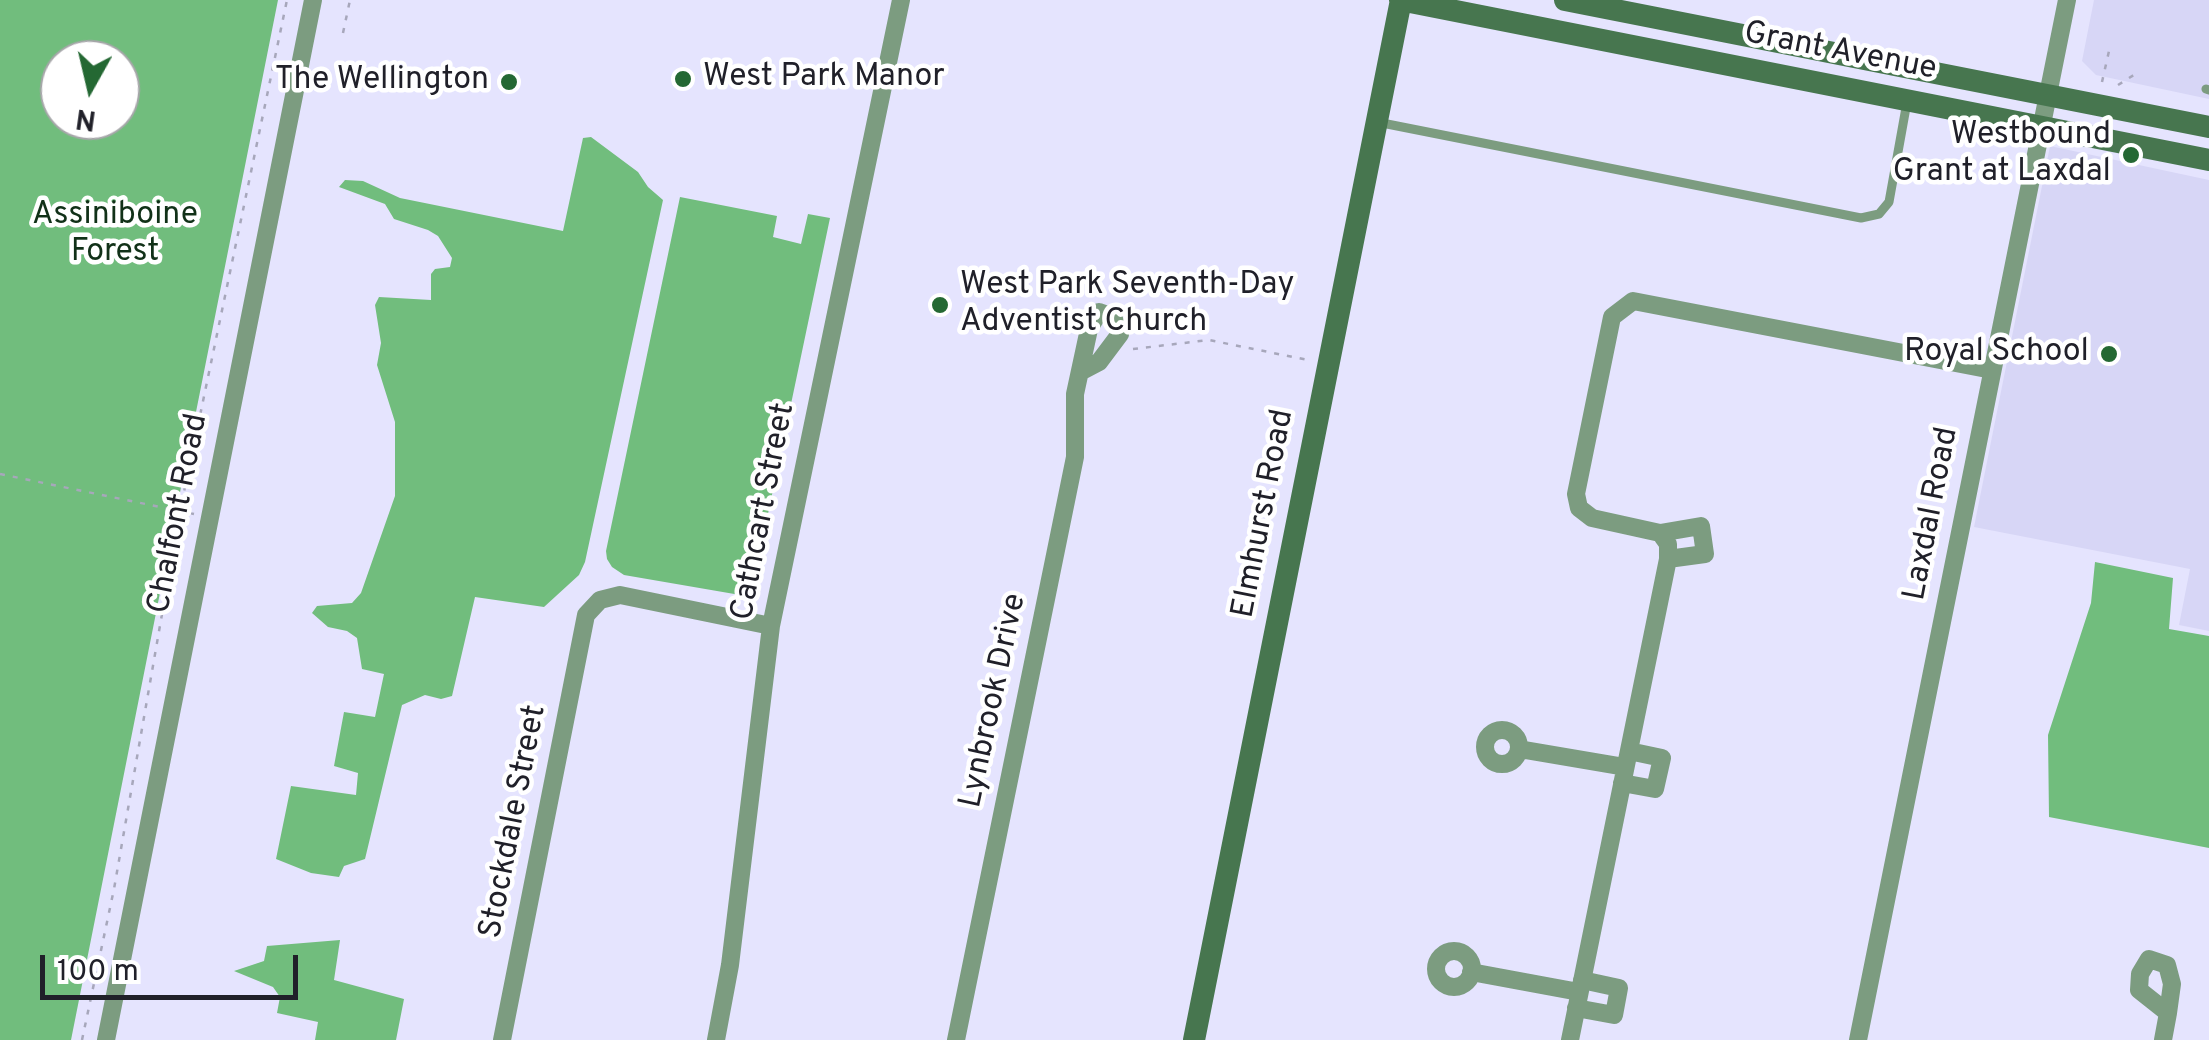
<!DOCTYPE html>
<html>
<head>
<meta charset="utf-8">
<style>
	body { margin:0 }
	#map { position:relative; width:2209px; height:1040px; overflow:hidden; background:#e5e4fe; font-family:Overpass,sans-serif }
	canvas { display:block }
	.north { position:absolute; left:40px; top:40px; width:100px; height:100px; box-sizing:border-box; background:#fff; border:2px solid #a6a6a9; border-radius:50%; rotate:188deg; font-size:28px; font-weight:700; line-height:40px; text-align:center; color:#202029 }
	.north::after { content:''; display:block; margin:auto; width:35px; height:45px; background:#246833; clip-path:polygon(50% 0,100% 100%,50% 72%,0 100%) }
	.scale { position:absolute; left:40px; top:955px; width:258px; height:45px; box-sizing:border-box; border:5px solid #202029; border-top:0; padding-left:12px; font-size:30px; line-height:35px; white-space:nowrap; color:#202029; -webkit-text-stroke:8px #fff; paint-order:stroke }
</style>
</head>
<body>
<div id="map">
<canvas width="2209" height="1040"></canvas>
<div class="north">N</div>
<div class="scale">100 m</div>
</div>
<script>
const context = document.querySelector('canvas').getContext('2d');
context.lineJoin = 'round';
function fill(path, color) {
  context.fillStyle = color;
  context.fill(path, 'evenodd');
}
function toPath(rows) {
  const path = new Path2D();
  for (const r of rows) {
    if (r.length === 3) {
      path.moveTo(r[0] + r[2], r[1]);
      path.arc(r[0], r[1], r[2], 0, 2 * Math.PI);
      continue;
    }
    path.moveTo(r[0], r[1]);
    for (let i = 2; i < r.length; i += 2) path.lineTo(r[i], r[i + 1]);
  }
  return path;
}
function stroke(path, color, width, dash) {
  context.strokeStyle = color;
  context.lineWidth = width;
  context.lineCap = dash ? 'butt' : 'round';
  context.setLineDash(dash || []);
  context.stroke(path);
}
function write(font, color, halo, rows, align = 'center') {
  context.font = font + ' Overpass,sans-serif';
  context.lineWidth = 9;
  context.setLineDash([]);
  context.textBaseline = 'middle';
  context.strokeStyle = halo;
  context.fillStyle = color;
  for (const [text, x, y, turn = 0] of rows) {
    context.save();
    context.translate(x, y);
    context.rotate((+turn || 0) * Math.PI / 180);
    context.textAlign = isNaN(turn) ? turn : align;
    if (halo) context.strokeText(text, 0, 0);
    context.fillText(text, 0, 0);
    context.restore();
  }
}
const built = toPath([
	[2094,0,2209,0,2209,99,2096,75,2082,61],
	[2050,146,2209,180,2209,631,2179,625,2190,569,1974,527]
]);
const forest = toPath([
	[0,0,278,0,71,1040,0,1040],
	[60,60,120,60,120,120,60,120],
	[591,137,638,172,648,187,663,200,585,562,579,575,544,607,475,597,452,696,441,699,425,695,402,705,365,859,344,866,339,877,311,873,276,859,291,786,356,795,358,773,334,766,344,712,375,717,384,674,362,669,357,638,347,631,328,627,312,613,317,606,352,603,361,593,395,496,395,422,377,365,381,343,375,305,379,297,431,300,431,274,435,269,450,267,452,258,438,236,428,230,394,219,385,204,339,187,345,180,363,181,400,198,563,231,583,138],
	[680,197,777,216,773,237,801,244,808,214,830,218,752,590,746,596,624,575,612,567,607,559,606,551],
	[2095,562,2173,578,2169,629,2209,636,2209,848,2049,817,2048,735,2091,603],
	[340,940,334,980,404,999,396,1040,315,1040,318,1022,277,1013,280,997,273,987,234,971,264,961,267,946]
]);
const path = toPath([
	[343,33,350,0],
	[2102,82,2109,51],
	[2118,85,2137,73],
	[1133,349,1209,340,1308,360],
	[0,474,194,514],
	[82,1040,114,889,180,511,287,0]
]);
const lane = toPath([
	[2206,89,2209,90],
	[1377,122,1861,218,1879,214,1889,202,1907,102]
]);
const street = toPath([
	[1660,533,1701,526,1705,554,1668,559],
	[1502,747,17],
	[1519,749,1625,767],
	[1622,783,1655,789,1662,758,1629,751],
	[1454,969,18],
	[1471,972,1579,992],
	[1576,1008,1614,1015,1619,988,1582,980],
	[106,1040,313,0],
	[502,1040,586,615,600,600,620,595,771,626],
	[716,1040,730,965,771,626,901,0],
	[956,1040,1075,457,1075,394,1089,329,1099,312,1113,317,1120,334,1099,362,1080,372],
	[1570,1040,1668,559,1668,544,1660,533,1592,518,1579,508,1576,494,1612,317,1633,301,1992,370],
	[1858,1040,2067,0],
	[2163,1040,2168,1013,2172,984,2167,965,2149,959,2140,974,2139,990,2168,1013]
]);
const secondary = toPath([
	[1400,0,2209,160],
	[1565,0,2209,127],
	[1194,1040,1401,0]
]);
const markers = [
	[683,79,10,"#246833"],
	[509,82,10,"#246833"],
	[2131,155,10,"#246833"],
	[940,305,10,"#246833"],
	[2109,354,10,"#246833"]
];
const streetNames = [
	["Grant Avenue",1840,53,11],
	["Cathcart Street",765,512,-79],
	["Chalfont Road",180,514,-79],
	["Elmhurst Road",1265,514,-79],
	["Laxdal Road",1933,514,-79],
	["Lynbrook Drive",995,701,-78],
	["Stockdale Street",515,822,-79]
];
const poiNames = [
	["West Park Manor",703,79,"left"],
	["The Wellington",489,82],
	["Westbound",2111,137],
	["Grant at Laxdal",2111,174],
	["West Park Seventh-Day",960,287,"left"],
	["Adventist Church",960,324,"left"],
	["Royal School",2089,354]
];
const parkNames = [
	["Assiniboine",115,217],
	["Forest",115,254]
];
fill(built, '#d7d6f6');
fill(forest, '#71bd7d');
stroke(path, '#a7a7bb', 2.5, [5, 8]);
stroke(lane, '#7c9c80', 9);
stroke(street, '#7c9c80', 18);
stroke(secondary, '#47764f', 22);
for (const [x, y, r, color] of markers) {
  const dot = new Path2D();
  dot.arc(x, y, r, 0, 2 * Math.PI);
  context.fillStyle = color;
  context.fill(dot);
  stroke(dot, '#fff', 4);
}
write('32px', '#202029', '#fff', streetNames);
write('32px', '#202029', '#fff', poiNames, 'right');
write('32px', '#113118', '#fff', parkNames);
</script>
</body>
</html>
